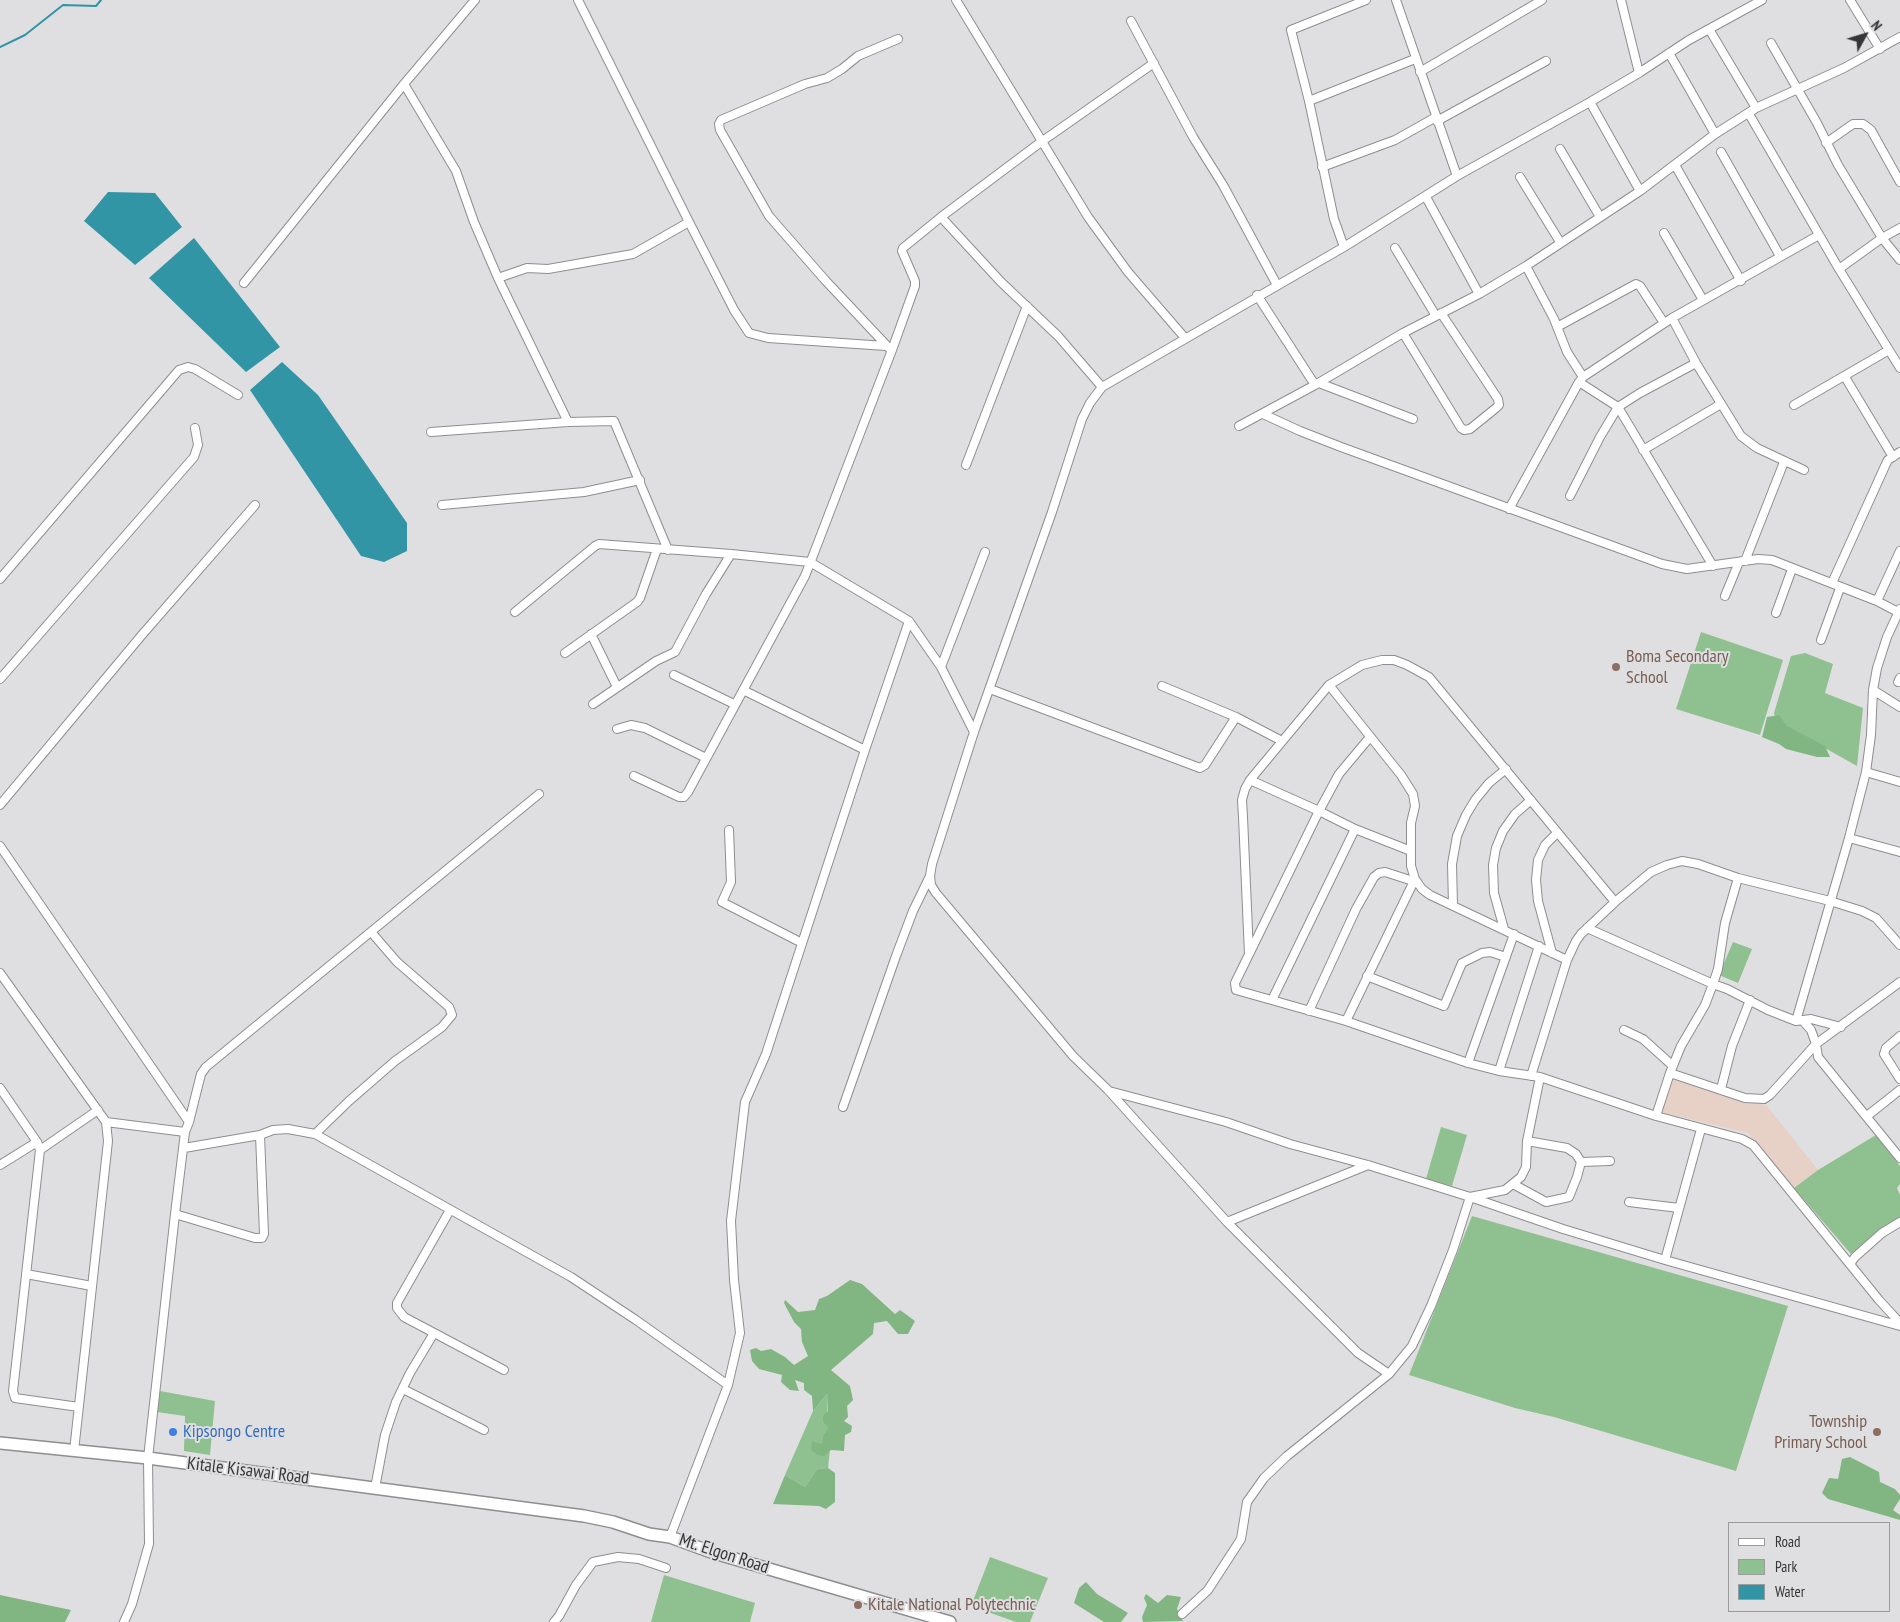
<!DOCTYPE html>
<html>
<head>
<meta charset="utf-8">
<style>
	body { margin:0 }
	#map { position:relative; width:1900px; height:1622px; overflow:hidden; background:#dfdfe1; font-family:"PT Sans Narrow",sans-serif }
	canvas { display:block }
	.legend { position:absolute; left:1728px; top:1522px; width:162px; height:90px; box-sizing:border-box; background:#dfdfe1; border:1px solid #9b9b9d; margin:0; padding:6px 9px; list-style:none; font-size:15px; color:#353536 }
	.legend li { display:flex; align-items:center; gap:10px; height:25px }
	.legend b { width:25px; border:1px solid #9b9b9d }
	.north { position:absolute; left:1840px; top:10px; width:50px; height:50px; -webkit-text-stroke:4px #dfdfe1; paint-order:stroke; rotate:51deg; font-size:14px; font-weight:700; line-height:20px; text-align:center; color:#353536 }
	.north::after { content:''; display:block; margin:auto; width:18px; height:22px; background:#353536; clip-path:polygon(50% 0,100% 100%,50% 72%,0 100%) }
</style>
</head>
<body>
<div id="map">
<canvas width="1900" height="1622"></canvas>
<ul class="legend">
<li><b style="height:6px;background:#fff"></b>Road</li>
<li><b style="height:14px;background:#8fc08f"></b>Park</li>
<li><b style="height:14px;background:#3195a5"></b>Water</li>
</ul>
<div class="north">N</div>
</div>
<script>
const context = document.querySelector('canvas').getContext('2d');
context.lineJoin = 'round';
function fill(path, color) {
  context.fillStyle = color;
  context.fill(path, 'evenodd');
}
function toPath(rows) {
  const path = new Path2D();
  for (const r of rows) {
    path.moveTo(r[0], r[1]);
    for (let i = 2; i < r.length; i += 2) path.lineTo(r[i], r[i + 1]);
  }
  return path;
}
function stroke(path, color, width, dash) {
  context.strokeStyle = color;
  context.lineWidth = width;
  context.lineCap = dash ? 'butt' : 'round';
  context.setLineDash(dash || []);
  context.stroke(path);
}
function write(font, color, halo, rows, align = 'center') {
  context.font = font + ' "PT Sans Narrow",sans-serif';
  context.lineWidth = 4;
  context.setLineDash([]);
  context.textBaseline = 'middle';
  context.strokeStyle = halo;
  context.fillStyle = color;
  for (const [text, x, y, turn = 0] of rows) {
    context.save();
    context.translate(x, y);
    context.rotate((+turn || 0) * Math.PI / 180);
    context.textAlign = isNaN(turn) ? turn : align;
    if (halo) context.strokeText(text, 0, 0);
    context.fillText(text, 0, 0);
    context.restore();
  }
}
const commercial = toPath([
	[1672,1076,1767,1106,1818,1170,1794,1188,1748,1133,1661,1112]
]);
const green = toPath([
	[1701,632,1783,660,1760,735,1676,709],
	[1805,653,1833,664,1825,693,1863,708,1857,766,1809,739,1777,726,1774,713,1791,656],
	[1733,942,1752,949,1738,983,1719,975],
	[1441,1127,1467,1135,1452,1186,1426,1179],
	[1876,1135,1900,1166,1900,1184,1897,1188,1900,1195,1900,1219,1851,1254,1794,1188,1818,1170],
	[1472,1216,1788,1306,1736,1471,1554,1417,1515,1408,1409,1375],
	[160,1391,215,1401,210,1455,184,1451,185,1416,157,1412],
	[827,1394,828,1427,823,1435,821,1444,830,1450,828,1468,817,1469,805,1487,785,1475,813,1411],
	[990,1557,1048,1578,1030,1622,1016,1622,971,1606],
	[664,1575,755,1603,750,1622,651,1622]
]);
const forest = toPath([
	[1779,715,1787,726,1825,746,1830,757,1817,757,1786,749,1779,744,1762,737,1767,717],
	[850,1280,862,1284,895,1314,900,1310,915,1321,908,1334,898,1334,887,1321,874,1323,873,1334,831,1370,850,1386,853,1400,847,1406,848,1417,844,1421,852,1426,851,1432,845,1435,844,1451,831,1450,824,1456,818,1455,811,1450,812,1441,821,1444,823,1435,828,1427,823,1422,823,1416,828,1411,827,1394,813,1411,812,1396,804,1390,804,1383,795,1380,799,1391,790,1390,781,1382,782,1375,759,1369,752,1361,750,1350,756,1348,761,1351,771,1349,785,1357,794,1365,808,1356,802,1342,801,1329,794,1322,784,1303,785,1300,798,1312,815,1310,819,1299,827,1296],
	[1850,1457,1879,1472,1880,1482,1895,1489,1900,1495,1900,1499,1893,1510,1900,1515,1900,1520,1828,1499,1822,1493,1829,1478,1838,1479,1842,1459],
	[828,1468,835,1473,835,1502,826,1509,819,1506,773,1504,785,1475,805,1487,817,1469],
	[1086,1582,1097,1594,1128,1613,1121,1622,1104,1622,1074,1603,1079,1588],
	[1146,1594,1158,1603,1167,1595,1181,1597,1177,1609,1183,1621,1143,1622,1142,1617,1147,1605,1144,1598],
	[0,1595,71,1610,65,1622,0,1622]
]);
const water = toPath([
	[108,192,155,193,182,227,135,265,84,221],
	[194,238,280,347,246,372,149,278],
	[282,362,318,395,407,523,407,551,384,562,361,556,250,390]
]);
const stream = toPath([
	[0,47,25,35,63,5,96,6,101,0]
]);
const street = toPath([
	[578,0,689,222,734,310,749,333,768,338,886,346],
	[956,0,1088,217,1128,272,1185,338],
	[1396,0,1457,176],
	[1621,0,1639,73],
	[1850,0,1880,49],
	[1131,21,1193,137,1223,185,1277,285],
	[1709,29,1756,108],
	[1771,43,1817,123,1838,165,1882,238,1900,260],
	[1669,53,1715,134],
	[1420,72,1542,0],
	[404,84,456,171,474,222,498,278,568,422],
	[1309,101,1415,59],
	[1590,102,1640,191],
	[1749,114,1839,269,1900,368],
	[1437,121,1546,61],
	[1826,143,1853,124,1863,124,1871,130,1900,182],
	[1560,149,1600,217],
	[1721,152,1780,256],
	[1675,165,1741,281],
	[1322,167,1395,140,1436,117],
	[1520,177,1560,242],
	[1426,197,1479,294],
	[1664,233,1703,300],
	[1344,247,1334,219,1309,101,1291,30,1366,0],
	[1395,248,1436,316],
	[1526,266,1554,319,1567,352,1583,377],
	[1839,269,1882,238,1900,228],
	[498,278,527,268,548,269,633,254,689,222],
	[244,283,404,84,475,0],
	[1257,295,1315,385],
	[1672,318,1696,363,1741,436,1757,448,1804,470],
	[1557,327,1636,284,1640,286,1664,323],
	[1403,333,1461,428,1464,430,1470,429,1496,408,1499,405,1498,399,1441,313],
	[889,348,825,280,769,216,720,130,719,124,721,120,805,84,827,78,842,69,858,56,898,39],
	[1696,363,1640,393,1618,407,1713,566],
	[1845,377,1893,457],
	[1319,383,1413,419],
	[1102,387,1058,336,1001,282,941,217,1041,142,1154,63],
	[1794,405,1889,350],
	[1263,414,1300,431,1341,447,1662,564,1687,569,1758,559,1772,560,1877,601,1898,612],
	[1239,426,1315,385,1403,333,1479,294,1526,266,1640,191,1715,134,1756,108,1844,68,1900,37],
	[431,432,568,422,614,421,668,550],
	[1643,450,1721,404],
	[966,465,1027,306],
	[1570,496,1600,437,1618,407,1579,382],
	[442,505,584,492,640,480],
	[1509,509,1579,382,1583,377,1672,318,1819,235],
	[1745,561,1784,462],
	[0,579,179,370,188,367,195,369,238,395],
	[1832,583,1885,466,1888,460,1900,452],
	[1725,596,1739,562],
	[1877,601,1900,551],
	[515,612,595,546,599,544,731,554,810,562,909,621,941,667,974,732],
	[1776,613,1792,569],
	[591,634,617,687],
	[1821,640,1840,588],
	[565,653,637,602,640,598,657,549],
	[941,667,985,552],
	[674,675,734,704],
	[0,679,194,457,198,445,195,428],
	[1898,682,1900,678],
	[1329,685,1401,775,1413,794,1415,806,1411,823,1411,866,1415,879,1422,889,1430,895,1567,960],
	[1162,686,1236,717,1282,741],
	[990,689,1200,768,1205,765,1236,717],
	[743,690,865,750],
	[1873,690,1900,707],
	[593,704,656,661,675,652,706,594,731,554],
	[617,729,631,725,645,728,706,758],
	[1866,772,1900,782],
	[634,776,679,797,684,797,688,792,805,576,814,553,892,350,915,286,915,281,902,251,903,248,941,217],
	[1250,780,1319,811,1339,774,1370,737],
	[0,805,141,636,255,505],
	[729,830,731,882,722,902,802,943],
	[1849,838,1900,852],
	[0,846,189,1122],
	[1411,851,1355,829,1319,811,1235,983,1236,990,1346,1021,1468,1063,1499,1071,1540,1077,1656,1116,1742,1139,1753,1145,1762,1156,1879,1300,1900,1323],
	[1738,878,1725,923,1718,969,1713,984,1727,989,1768,1010,1796,1021,1811,1019,1841,1027],
	[1453,905,1452,864,1457,836,1466,815,1475,800,1489,783,1506,769],
	[1587,928,1713,984,1705,1005,1681,1046,1670,1073,1656,1116],
	[1504,929,1494,893,1493,865,1496,848,1503,831,1515,814,1531,800],
	[1552,953,1538,901,1536,880,1538,860,1545,845,1557,833],
	[1249,954,1243,817,1242,800,1245,789,1250,780,1329,685,1362,665,1382,660,1394,660,1407,665,1429,677,1615,902],
	[0,973,106,1122,108,1141,74,1451],
	[1367,976,1444,1006,1462,963,1482,953,1490,952,1506,957],
	[1900,982,1816,1044,1818,1057,1900,1158],
	[1272,1000,1355,829],
	[1309,1011,1356,909,1374,877,1379,873,1385,872,1413,881],
	[1346,1021,1415,879],
	[1796,1021,1849,838,1866,772,1871,735,1873,690,1877,668,1887,637,1900,609],
	[1624,1030,1643,1039,1673,1066],
	[1900,1036,1886,1048,1884,1054,1900,1079],
	[1468,1063,1514,934],
	[1499,1071,1539,946],
	[1670,1073,1745,1098,1764,1099,1770,1095,1816,1044,1811,1030,1803,1021],
	[1531,1076,1567,960,1576,941,1581,934,1615,902,1651,872,1667,865,1682,861,1698,864,1738,878,1830,901,1862,911,1876,918,1900,945],
	[0,1088,37,1142,40,1150,13,1391,15,1398,79,1407],
	[1721,1089,1732,1046,1750,1000],
	[1109,1091,1226,1122,1290,1144,1368,1165,1470,1197,1563,1229,1665,1260,1900,1326],
	[843,1107,896,956,913,911,930,876],
	[1867,1116,1900,1090],
	[106,1122,185,1132],
	[315,1134,349,1101,395,1061,442,1027,452,1015,449,1007,397,962,372,933],
	[184,1148,260,1135,273,1130,288,1129,315,1134,571,1277,636,1320,728,1385,740,1333,734,1280,731,1221,745,1102,766,1054,865,750,909,621],
	[40,1150,98,1110],
	[1581,1162,1610,1161],
	[0,1165,37,1142],
	[1368,1165,1227,1222,1109,1091,1073,1056,936,893,931,885,930,876,932,864,974,732,1052,512,1082,419,1090,403,1102,387,1344,247,1457,176,1590,102,1639,73,1689,40,1762,0],
	[1513,1184,1546,1202,1569,1197,1577,1177,1581,1162,1576,1154,1567,1148,1527,1141],
	[1629,1202,1679,1208],
	[450,1210,397,1303,397,1308,404,1317,504,1370],
	[175,1214,255,1238,262,1238,264,1234,260,1135],
	[1227,1222,1358,1353,1389,1374],
	[1665,1260,1701,1129],
	[1850,1264,1855,1257,1882,1233,1900,1222],
	[26,1274,92,1286],
	[403,1389,484,1430],
	[375,1488,385,1435,396,1402,410,1373,434,1333],
	[670,1537,728,1385],
	[1182,1614,1208,1590,1241,1539,1247,1502,1264,1478,1287,1456,1389,1374,1412,1346,1431,1306,1453,1250,1470,1197,1505,1190,1521,1177,1526,1167,1527,1141,1540,1077],
	[124,1622,132,1604,149,1544,148,1458,175,1214,185,1132,189,1122,201,1074,206,1067,539,794],
	[554,1622,559,1616,576,1585,593,1562,618,1557,639,1559,666,1568]
]);
const secondary = toPath([
	[0,1443,148,1458,584,1516,613,1522,649,1534,670,1537,711,1552,950,1622]
]);
const markers = [
	[1616,667,5,"#8d6e63"],
	[173,1432,5,"#3f7fe0"],
	[1877,1432,5,"#8d6e63"],
	[858,1605,5,"#8d6e63"]
];
const educationNames = [
	["Boma Secondary",1626,657],
	["School",1626,678],
	["Township",1867,1422,"right"],
	["Primary School",1867,1443,"right"],
	["Kitale National Polytechnic",868,1605]
];
const shopNames = [
	["Kipsongo Centre",183,1432]
];
const streetNames = [
	["Kitale Kisawai Road",248,1471,7],
	["Mt. Elgon Road",724,1554,18]
];
fill(commercial, '#e7d0c5');
fill(green, '#8fc08f');
fill(forest, '#81b682');
fill(water, '#3195a5');
stroke(stream, '#3195a5', 2);
stroke(street, '#8e8e91', 10);
stroke(secondary, '#8e8e91', 14);
stroke(street, '#fff', 8);
stroke(secondary, '#fff', 11);
for (const [x, y, r, color] of markers) {
  const dot = new Path2D();
  dot.arc(x, y, r, 0, 2 * Math.PI);
  context.fillStyle = color;
  context.fill(dot);
  stroke(dot, '#dfdfe1', 2);
}
write('18px', '#785e54', '#dfdfe1', educationNames, 'left');
write('18px', '#366cbe', '#dfdfe1', shopNames, 'left');
write('18px', '#353536', '#dfdfe1', streetNames);
</script>
</body>
</html>
